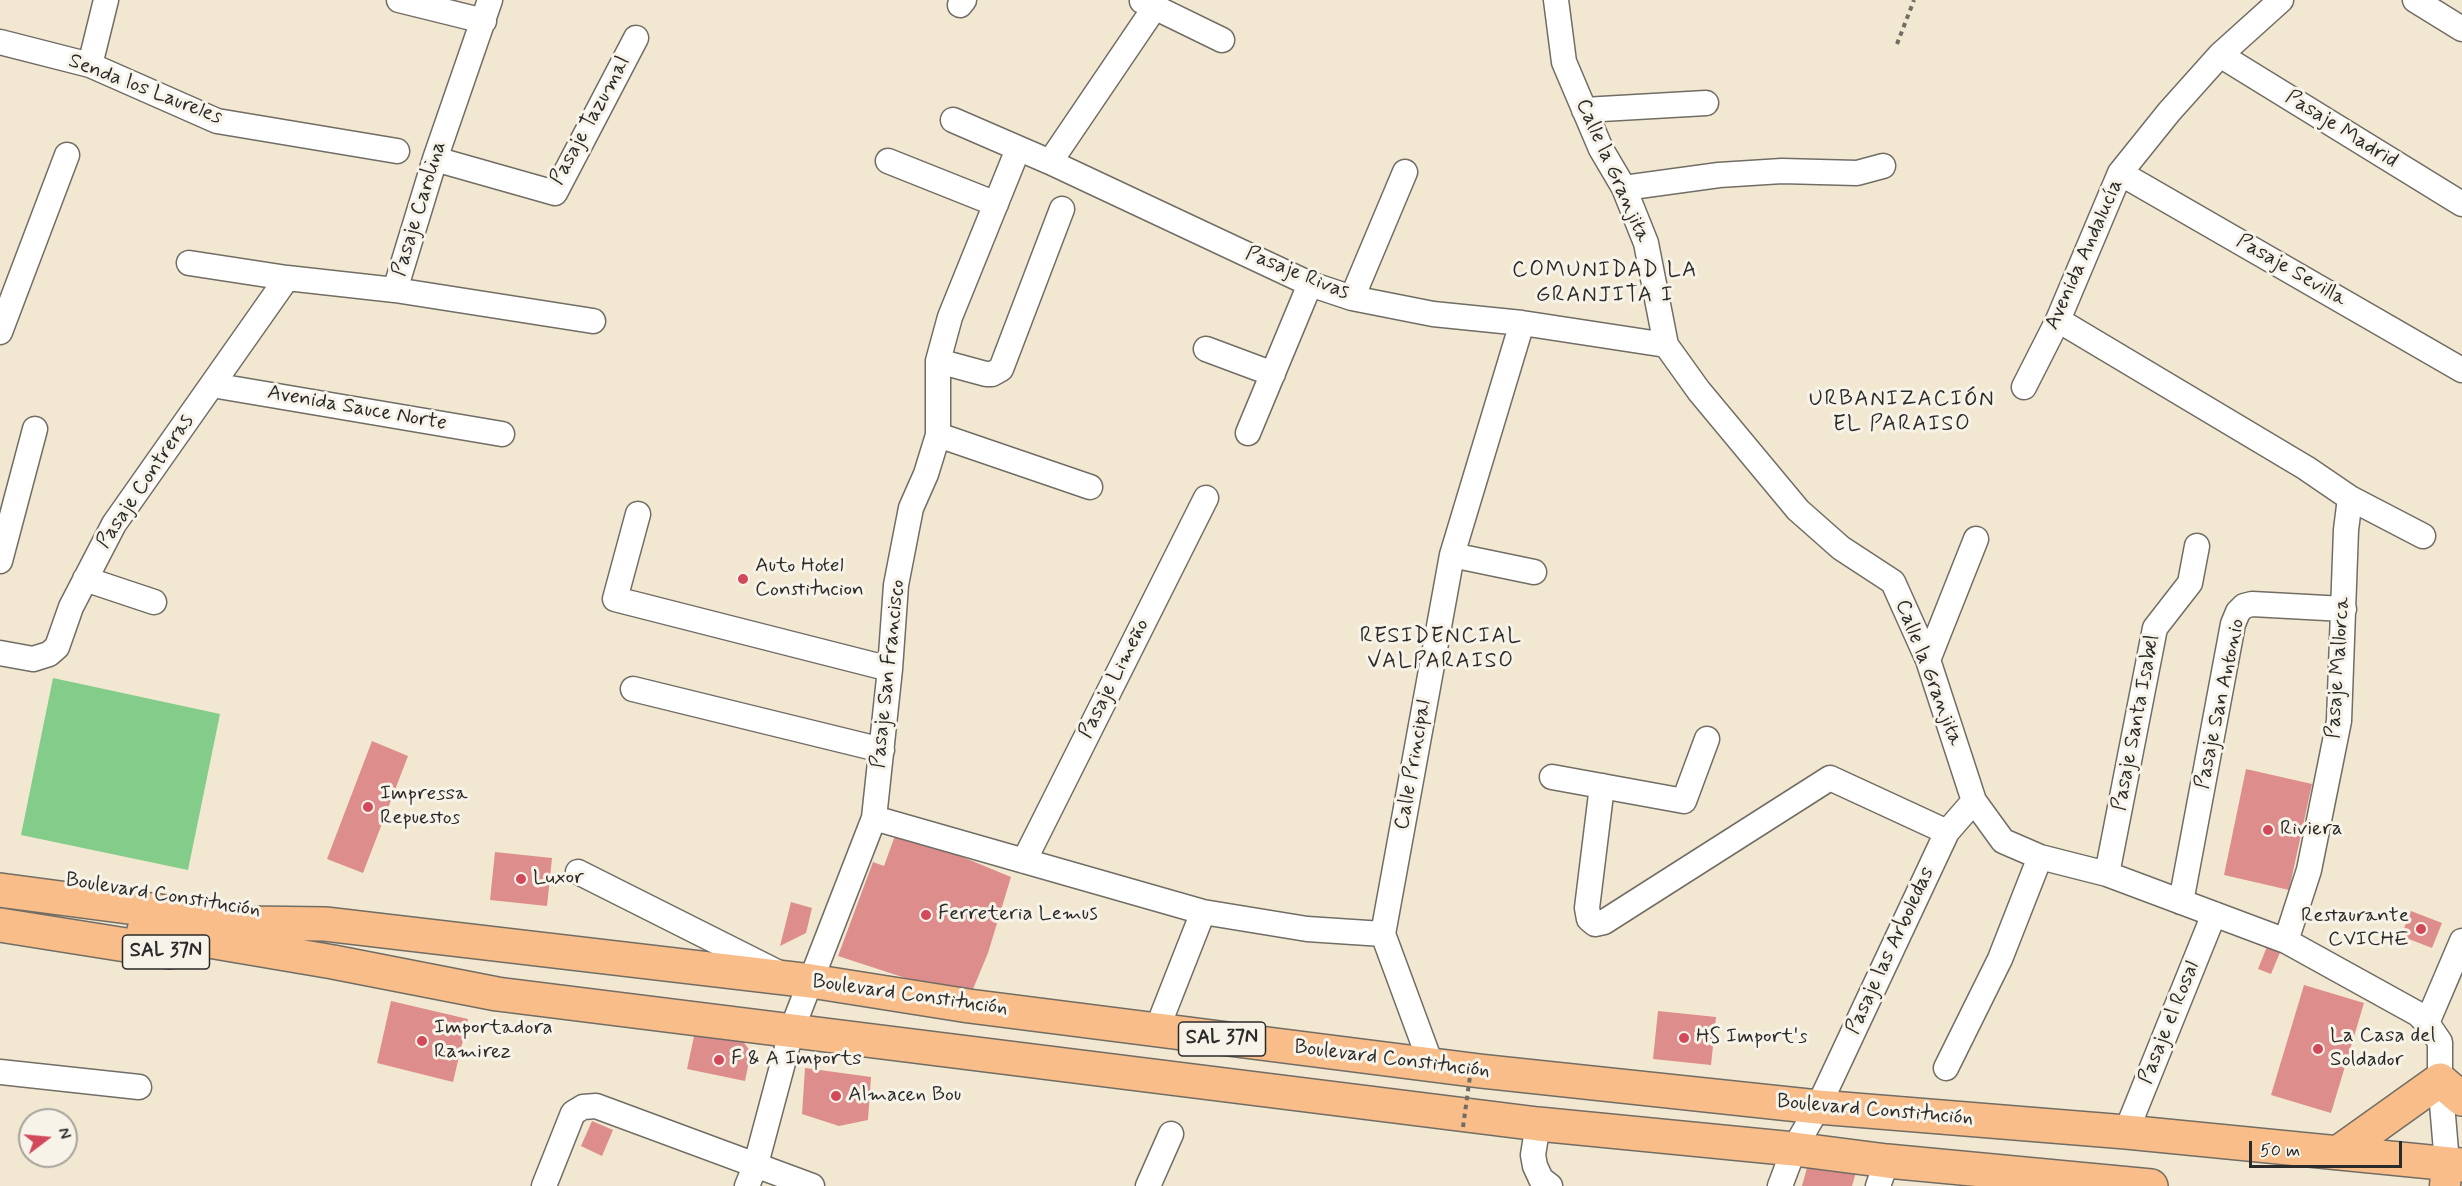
<!DOCTYPE html>
<html>
<head>
<meta charset="utf-8">
<style>
	body { margin:0 }
	#map { position:relative; width:2462px; height:1186px; overflow:hidden; background:#f2e8d1; font-family:Mynerve,sans-serif }
	canvas { display:block }
	.north { position:absolute; left:18px; top:1108px; width:60px; height:60px; box-sizing:border-box; background:#f7f3e8; border:2px solid #a5a39c; border-radius:50%; rotate:74deg; font-size:16px; font-weight:700; line-height:24px; text-align:center; color:#2b2b2b }
	.north::after { content:''; display:block; margin:auto; width:21px; height:27px; background:#d1495b; clip-path:polygon(50% 0,100% 100%,50% 72%,0 100%) }
	.scale { position:absolute; left:2249px; top:1141px; width:153px; height:27px; box-sizing:border-box; border:3px solid #2b2b2b; border-top:0; padding-left:8px; font-size:18px; line-height:21px; white-space:nowrap; color:#2b2b2b; -webkit-text-stroke:4px #f7f3e8; paint-order:stroke }
</style>
</head>
<body>
<div id="map">
<canvas width="2462" height="1186"></canvas>
<div class="north">N</div>
<div class="scale">50 m</div>
</div>
<script>
const context = document.querySelector('canvas').getContext('2d');
context.lineJoin = 'round';
function fill(path, color) {
  context.fillStyle = color;
  context.fill(path, 'evenodd');
}
function toPath(rows) {
  const path = new Path2D();
  for (const r of rows) {
    path.moveTo(r[0], r[1]);
    for (let i = 2; i < r.length; i += 2) path.lineTo(r[i], r[i + 1]);
  }
  return path;
}
function stroke(path, color, width, dash) {
  context.strokeStyle = color;
  context.lineWidth = width;
  context.lineCap = dash ? 'butt' : 'round';
  context.setLineDash(dash || []);
  context.stroke(path);
}
function write(font, color, halo, rows, align = 'center') {
  context.font = font + ' Mynerve,sans-serif';
  context.lineWidth = 6;
  context.setLineDash([]);
  context.textBaseline = 'middle';
  context.strokeStyle = halo;
  context.fillStyle = color;
  for (const [text, x, y, turn = 0] of rows) {
    context.save();
    context.translate(x, y);
    context.rotate((+turn || 0) * Math.PI / 180);
    context.textAlign = isNaN(turn) ? turn : align;
    if (halo) context.strokeText(text, 0, 0);
    context.fillText(text, 0, 0);
    context.restore();
  }
}
const green = toPath([
	[53,678,220,714,188,870,21,835]
]);
const building = toPath([
	[372,741,408,756,363,873,327,859],
	[2246,769,2312,784,2289,890,2224,875],
	[897,830,1011,877,988,953,973,989,933,987,838,956,873,862,884,866],
	[495,852,552,858,547,906,490,900],
	[791,902,812,908,806,933,780,946],
	[2411,911,2442,923,2432,948,2401,936],
	[2268,944,2281,950,2271,974,2258,969],
	[2304,985,2364,1003,2331,1113,2271,1095],
	[391,1001,468,1019,453,1082,377,1063],
	[1658,1011,1716,1017,1711,1065,1653,1059],
	[696,1027,739,1036,751,1052,745,1081,687,1069],
	[805,1068,871,1077,868,1120,839,1126,802,1114],
	[592,1121,613,1130,602,1156,581,1146],
	[1822,1159,1857,1169,1852,1186,1802,1186,1807,1168]
]);
const path = toPath([
	[1897,44,1914,0]
]);
const minor = toPath([
	[399,0,484,21],
	[1556,0,1564,62,1601,149,1624,188,1646,243,1666,345,1699,391,1798,510,1841,548,1893,582,1928,660,1974,801,2003,841,2040,857,2107,874,2286,941,2418,1014,2427,1023,2440,1042,2440,1080,2447,1163],
	[2415,0,2462,29],
	[1142,1,1222,40],
	[960,5,964,0],
	[0,42,90,65,217,121,397,151],
	[2220,55,2462,204],
	[90,65,106,0],
	[1584,110,1706,103],
	[953,120,1050,162,1310,284,1352,298,1433,314,1522,323,1666,345],
	[435,159,555,193,636,38],
	[888,161,996,204],
	[1050,162,1155,7],
	[2120,173,2462,370],
	[1624,188,1719,175,1782,171,1857,173,1883,166],
	[189,263,287,278,395,290,435,159,490,0],
	[395,290,593,321],
	[1352,298,1405,172],
	[2058,320,2306,468,2350,498,2346,530,2339,721,2309,870,2286,941],
	[0,332,67,155],
	[1206,349,1273,374],
	[938,361,986,374,992,374,1001,369,1062,209],
	[212,385,502,434],
	[2024,387,2058,320,2120,173,2169,112,2220,55,2281,0],
	[1248,433,1310,284],
	[938,435,1090,487],
	[2350,498,2423,536],
	[638,514,615,599,890,669],
	[1452,555,1534,572],
	[0,561,35,429],
	[85,579,154,602],
	[0,653,33,659,49,654,57,647,71,607,114,524,287,278],
	[1928,660,1976,539],
	[633,689,882,750],
	[1552,777,1684,801,1707,739],
	[1602,786,1587,908,1589,919,1595,924,1604,922,1830,778,1947,832],
	[874,818,1203,912,1307,929,1383,934],
	[1024,861,1206,498],
	[578,872,777,972],
	[2107,874,2155,628,2190,583,2197,546],
	[2181,902,2233,624,2238,612,2244,606,2252,604,2344,609],
	[2427,1023,2462,941],
	[1157,1029,1203,912],
	[1431,1064,1383,934,1452,555,1522,323],
	[1946,1068,2000,959,2040,857],
	[0,1072,139,1087],
	[1538,1124,1533,1155,1535,1166,1541,1179,1550,1186],
	[2126,1132,2214,914],
	[544,1186,573,1113,583,1107,596,1106,812,1186],
	[747,1186,756,1164,792,1029,874,818,890,669,896,585,911,508,926,474,938,435,938,361,950,317,1018,149],
	[1148,1186,1171,1134],
	[1780,1186,1794,1149,1818,1107,1947,832,1974,801],
	[1878,1186,1887,1161]
]);
const major = toPath([
	[2445,1186,2447,1163]
]);
const highway = toPath([
	[0,890,250,923,325,924,811,981,969,1006,1480,1071,1818,1107,2126,1132,2462,1165],
	[0,925,170,952],
	[144,930,333,962,497,994,1538,1124,1794,1149,1887,1161,2151,1186],
	[2339,1152,2440,1080,2462,1099]
]);
const pathBridge = toPath([
	[1463,1127,1472,1062]
]);
const markers = [
	[743,579,6,"#d1495b"],
	[368,807,6,"#d1495b"],
	[2268,830,6,"#d1495b"],
	[521,879,6,"#d1495b"],
	[926,915,6,"#d1495b"],
	[2421,929,6,"#d1495b"],
	[1684,1038,6,"#d1495b"],
	[422,1041,6,"#d1495b"],
	[2318,1049,6,"#d1495b"],
	[719,1060,6,"#d1495b"],
	[836,1096,6,"#d1495b"]
];
const shields = [
	[166,952,87],
	[1222,1039,87]
];
const shieldNames = [
	["SAL 37N",166,952],
	["SAL 37N",1222,1039]
];
const streetNames = [
	["Senda los Laureles",145,90,21],
	["Pasaje Tazumal",591,121,-61],
	["Pasaje Madrid",2341,130,32],
	["Calle la Granjita",1612,171,66],
	["Pasaje Carolina",420,209,-73],
	["Avenida Andalucía",2085,255,-66],
	["Pasaje Sevilla",2291,271,30],
	["Pasaje Rivas",1297,274,22],
	["Avenida Sauce Norte",357,409,10],
	["Pasaje Contreras",146,482,-56],
	["Pasaje Mallorca",2339,668,-86],
	["Calle la Granjita",1928,673,69],
	["Pasaje San Francisco",889,674,-84],
	["Pasaje Limeño",1115,679,-63],
	["Pasaje San Antonio",2221,704,-78],
	["Pasaje Santa Isabel",2137,723,-79],
	["Calle Principal",1414,765,-80],
	["Boulevard Constitución",163,896,9],
	["Pasaje las Arboledas",1891,951,-65],
	["Boulevard Constitución",910,996,8],
	["Pasaje el Rosal",2170,1023,-68],
	["Boulevard Constitución",1392,1060,7],
	["Boulevard Constitución",1875,1111,5]
];
const poiNames = [
	["Auto Hotel",755,567],
	["Constitucion",755,591],
	["Impressa",380,795],
	["Repuestos",380,819],
	["Riviera",2280,830],
	["Luxor",533,879],
	["Ferreteria Lemus",938,915],
	["Restaurante",2409,917,"right"],
	["CVICHE",2409,941,"right"],
	["Importadora",434,1029],
	["Ramirez",434,1053],
	["La Casa del",2330,1037],
	["Soldador",2330,1061],
	["HS Import's",1696,1038],
	["F & A Imports",731,1060],
	["Almacen Bou",848,1096]
];
const neighbourhoodNames = [
	["COMUNIDAD LA",1605,271],
	["GRANJITA I",1605,296],
	["URBANIZACIÓN",1902,400],
	["EL PARAISO",1902,425],
	["RESIDENCIAL",1441,637],
	["VALPARAISO",1441,662]
];
fill(green, '#83cc89');
fill(building, '#dd8d8c');
stroke(minor, '#716d65', 27);
stroke(major, '#716d65', 33);
stroke(highway, '#716d65', 36);
stroke(path, '#716d65', 4, [4.5, 4.5]);
stroke(minor, '#fff', 24);
stroke(major, '#f8bd88', 30);
stroke(highway, '#f8bd88', 33);
stroke(pathBridge, '#716d65', 4, [4.5, 4.5]);
for (const [x, y, r, color] of markers) {
  const dot = new Path2D();
  dot.arc(x, y, r, 0, 2 * Math.PI);
  context.fillStyle = color;
  context.fill(dot);
  stroke(dot, '#f7f3e8', 2);
}
for (const [x, y, w] of shields) {
  const box = new Path2D();
  box.roundRect(x - w / 2, y - 17, w, 34, 4.5);
  context.fillStyle = '#f7f3e8';
  context.fill(box);
  stroke(box, '#2b2b2b', 1.5);
}
write('bold 20px', '#2b2b2b', null, shieldNames);
write('21px', '#2b2b2b', '#f7f3e8', streetNames);
write('21px', '#2b2b2b', '#f7f3e8', poiNames, 'left');
context.letterSpacing = '1.5px';
write('22px', '#2b2b2b', '#f7f3e8', neighbourhoodNames);
context.letterSpacing = '0px';
</script>
</body>
</html>
